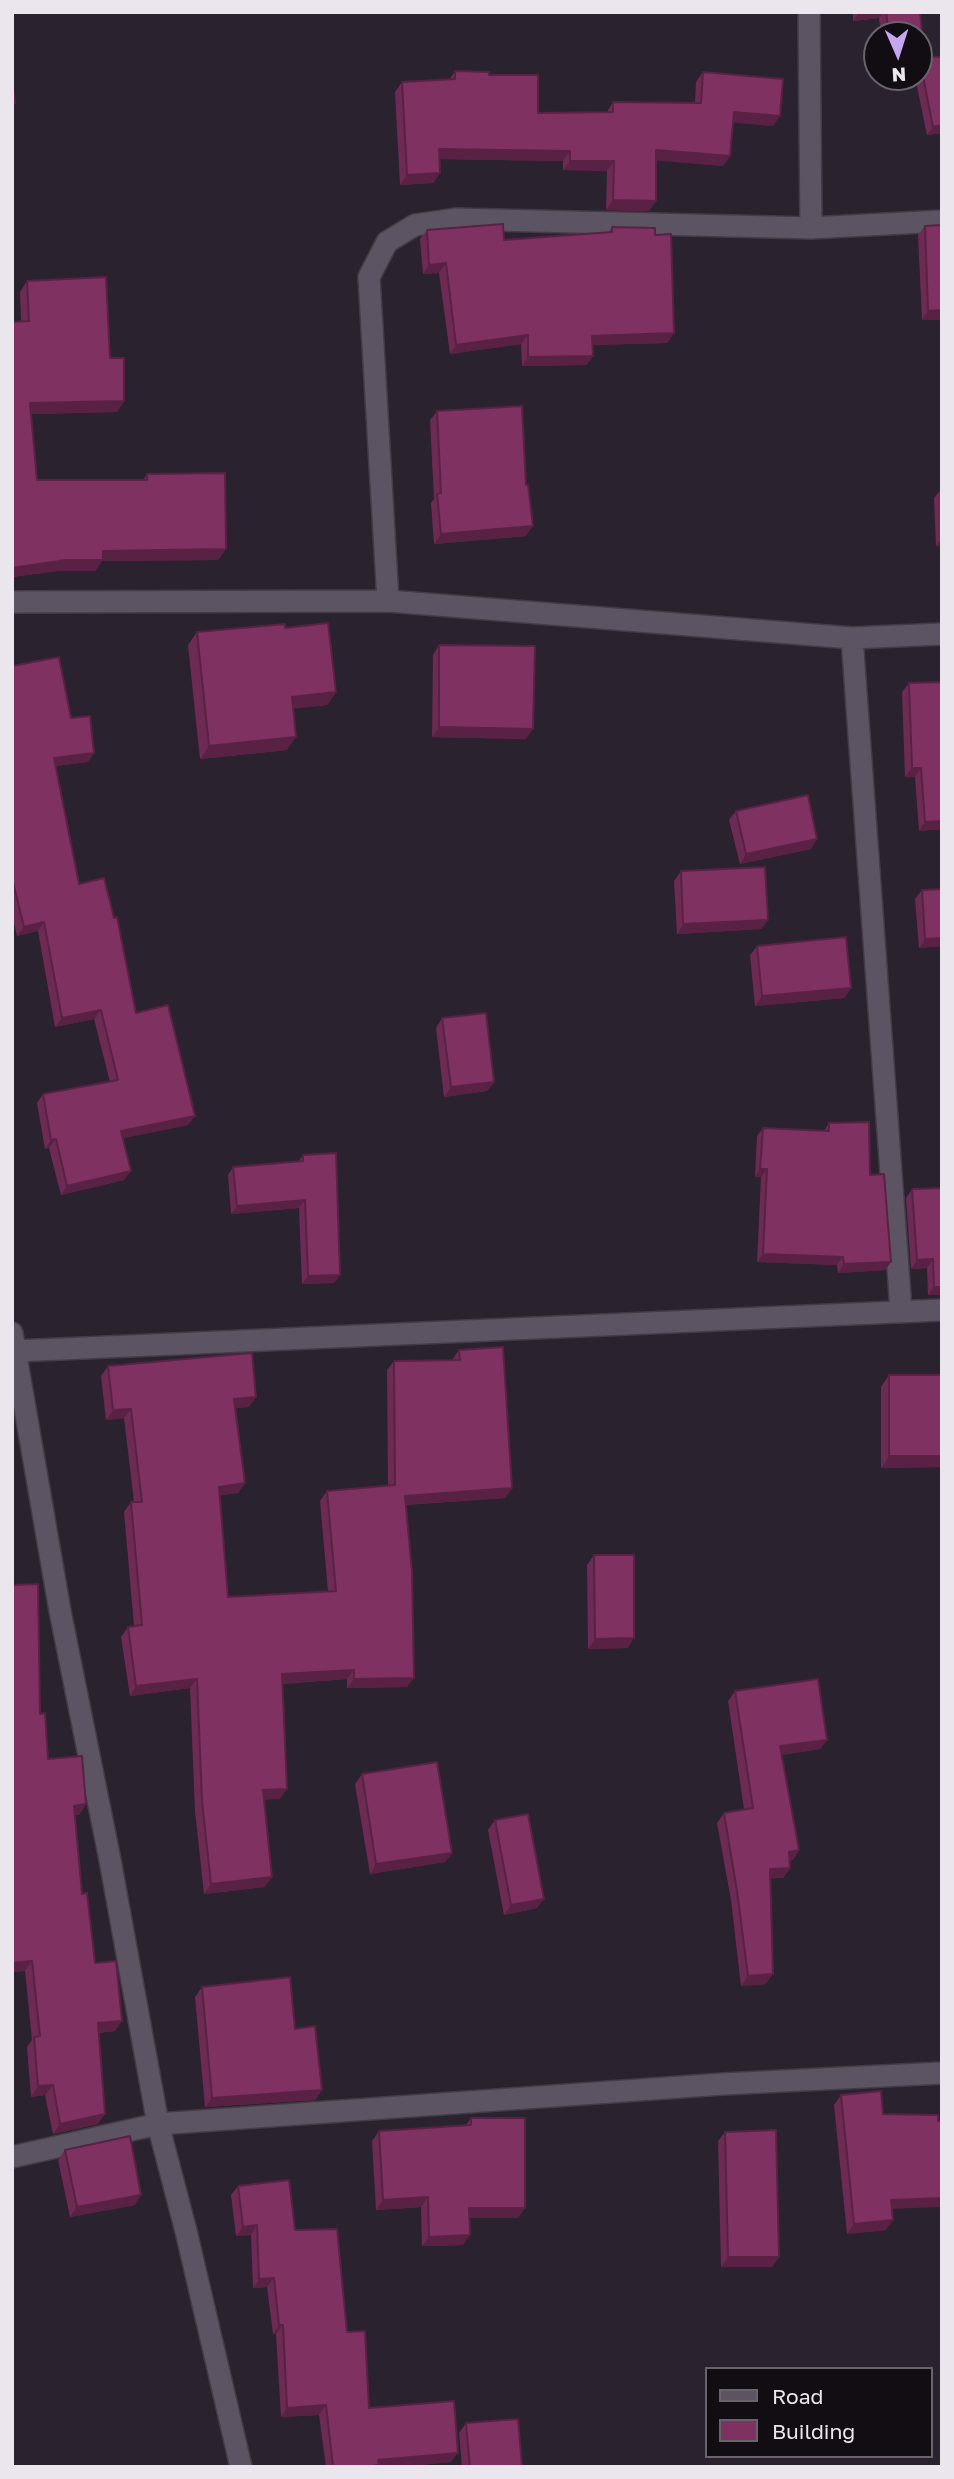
<!DOCTYPE html>
<html>
<head>
<meta charset="utf-8">
<style>
	body { margin:0 }
	#map { position:relative; width:954px; height:2479px; overflow:hidden; background:#2a222f; font-family:"Golos Text",sans-serif }
	canvas { display:block }
	.frame { position:absolute; inset:0; border:14px solid #ebe6ee; pointer-events:none }
	.legend { position:absolute; left:705px; top:2367px; width:228px; height:91px; box-sizing:border-box; background:#110d13; border:2px solid #68646b; margin:0; padding:9px 12px; list-style:none; font-size:21px; color:#ebe6ee }
	.legend li { display:flex; align-items:center; gap:14px; height:35px }
	.legend b { width:35px; border:2px solid #68646b }
	.north { position:absolute; left:863px; top:21px; width:70px; height:70px; box-sizing:border-box; background:#110d13; border:2px solid #68646b; border-radius:50%; rotate:177deg; font-size:19px; font-weight:700; line-height:28px; text-align:center; color:#ebe6ee }
	.north::after { content:''; display:block; margin:auto; width:24px; height:32px; background:#c5a7f1; clip-path:polygon(50% 0,100% 100%,50% 72%,0 100%) }
</style>
</head>
<body>
<div id="map">
<canvas width="954" height="2479"></canvas>
<div class="frame"></div>
<ul class="legend">
<li><b style="height:9px;background:#5d5463"></b>Road</li>
<li><b style="height:19px;background:#7f3161"></b>Building</li>
</ul>
<div class="north">N</div>
</div>
<script>
const context = document.querySelector('canvas').getContext('2d');
context.lineJoin = 'round';
function toPath(rows) {
  const path = new Path2D();
  for (const r of rows) {
    path.moveTo(r[0], r[1]);
    for (let i = 2; i < r.length; i += 2) path.lineTo(r[i], r[i + 1]);
  }
  return path;
}
function stroke(path, color, width, dash) {
  context.strokeStyle = color;
  context.lineWidth = width;
  context.lineCap = dash ? 'butt' : 'round';
  context.setLineDash(dash || []);
  context.stroke(path);
}
function fill(path, color) {
  context.fillStyle = color;
  context.fill(path, 'evenodd');
}
const street = toPath([
	[809,12,811,228],
	[388,601,369,277,387,242,415,225,456,219,811,228,942,221],
	[12,602,388,601,852,638,942,634],
	[852,638,901,1310],
	[12,1333,60,1611,110,1860,158,2124,186,2231,241,2467],
	[16,1351,942,1310],
	[12,2157,158,2124,723,2084,942,2073]
]);
const wall = toPath([
	[853,12,920,12,924,52,921,56,942,57,942,133,927,135,915,77,919,77,919,35,881,35,879,18,853,21],
	[455,71,489,75,538,113,607,112,613,102,695,103,696,82,703,72,773,126,733,122,730,156,723,166,656,160,656,201,649,211,606,210,607,171,563,170,563,161,439,159,440,173,433,183,400,185,395,92,402,82,449,80],
	[942,225,942,320,922,320,918,235,925,226],
	[612,227,655,235,674,333,667,343,593,345,593,356,586,365,522,366,521,344,450,354,439,273,423,274,420,239,427,230,504,240,608,233],
	[27,281,110,358,124,401,117,412,31,414,37,480,143,480,147,474,226,549,218,560,102,561,95,571,58,571,12,577,21,321,20,292],
	[437,411,526,536,434,544,431,503,434,499,430,420],
	[942,440,942,546,936,546,934,498,942,488],
	[285,628,336,692,327,705,293,708,287,750,200,759,188,645,197,632],
	[439,645,526,739,432,737,433,655],
	[12,666,71,718,94,753,88,762,56,766,79,884,136,1013,188,1125,123,1138,124,1180,61,1195,49,1148,45,1149,37,1103,43,1094,110,1082,94,1019,55,1027,38,931,17,936,12,914],
	[942,682,942,829,919,831,915,777,905,777,902,692,909,683],
	[736,811,811,849,740,864,729,820],
	[681,871,768,920,761,929,677,934,674,881],
	[942,889,942,946,919,948,915,899,922,890],
	[757,946,851,988,844,998,755,1006,750,955],
	[442,1018,494,1082,487,1091,444,1097,436,1028],
	[829,1123,870,1175,891,1262,885,1270,838,1273,837,1265,757,1262,761,1177,755,1177,757,1136,763,1128,824,1131],
	[303,1155,334,1283,302,1284,299,1208,231,1214,228,1175,233,1167,298,1162],
	[942,1188,942,1295,928,1295,927,1268,911,1269,906,1198,912,1189],
	[459,1350,512,1488,505,1498,406,1505,407,1687,347,1688,347,1679,283,1684,280,1799,264,1799,265,1887,204,1894,195,1811,190,1688,130,1696,121,1637,128,1627,134,1626,124,1512,131,1502,134,1502,124,1418,106,1420,101,1376,108,1366,249,1407,236,1408,245,1483,238,1493,219,1495,228,1597,328,1592,320,1501,327,1491,388,1486,387,1370,394,1361,452,1360],
	[889,1375,942,1467,881,1468,881,1387],
	[594,1555,628,1648,588,1649,587,1565],
	[12,1585,40,1714,48,1759,86,1804,79,1815,75,1815,82,1894,95,1963,115,2031,98,2033,98,2124,53,2134,45,2095,31,2097,27,2047,32,2040,25,1971,12,1972],
	[735,1691,827,1740,820,1749,782,1755,799,1850,793,1860,789,1861,790,1868,783,1878,770,1878,766,1984,741,1986,731,1900,717,1823,724,1813,744,1809,728,1701],
	[362,1774,452,1853,445,1862,370,1874,355,1784],
	[495,1820,537,1908,504,1915,488,1830],
	[202,1987,295,2029,322,2090,315,2100,205,2107,195,1997],
	[841,2095,886,2230,847,2234,834,2105],
	[471,2118,518,2218,469,2218,463,2245,422,2246,421,2207,376,2210,372,2141,379,2131,466,2125],
	[725,2132,779,2257,772,2267,721,2267,718,2141],
	[65,2150,135,2205,70,2217,58,2160],
	[238,2186,295,2230,347,2332,369,2408,451,2462,399,2467,326,2467,319,2415,281,2417,276,2334,273,2334,267,2287,253,2288,251,2235,236,2236,231,2195],
	[466,2423,522,2467,462,2467,459,2433]
]);
const shadedWall = toPath([
	[859,12,883,12,879,18,853,21],
	[734,112,780,116,773,126,727,122],
	[942,125,942,133,927,135,933,127],
	[439,149,570,151,563,161,432,159],
	[656,150,730,156,723,166,649,160],
	[570,161,614,161,607,171,563,170],
	[440,173,433,183,400,185,407,175],
	[613,200,656,201,649,211,606,210],
	[446,263,439,273,423,274,429,265],
	[942,310,942,320,922,320,928,311],
	[674,333,667,343,586,345,592,336],
	[528,335,521,344,450,354,456,345],
	[593,356,586,365,522,366,528,357],
	[124,401,117,412,22,414,30,403],
	[533,526,526,536,434,544,441,534],
	[942,538,942,546,936,546],
	[226,549,218,560,102,561,95,571,58,571,12,577,12,568,103,551],
	[336,692,327,705,283,710,292,697],
	[439,727,533,729,526,739,432,737],
	[296,737,287,750,200,759,209,746],
	[94,753,88,762,48,767,54,758],
	[912,768,921,768,915,777,905,777],
	[942,821,942,829,919,831,925,822],
	[817,839,811,849,740,864,746,854],
	[768,920,761,929,677,934,683,924],
	[44,922,38,931,17,936,24,927],
	[942,938,942,946,919,948,925,939],
	[851,988,844,998,755,1006,762,996],
	[101,1010,94,1019,55,1027,62,1018],
	[494,1082,487,1091,444,1097,451,1087],
	[195,1116,188,1125,115,1140,121,1131],
	[56,1139,49,1148,45,1149,51,1140],
	[760,1169,767,1169,761,1177,755,1177],
	[131,1171,124,1180,61,1195,67,1186],
	[305,1200,299,1208,231,1214,237,1206],
	[763,1254,843,1257,837,1265,757,1262],
	[933,1259,927,1268,911,1269,917,1260],
	[891,1262,885,1270,838,1273,844,1264],
	[340,1275,334,1283,302,1284,308,1276],
	[934,1287,942,1287,942,1295,928,1295],
	[256,1397,249,1407,228,1409,234,1399],
	[131,1409,124,1418,106,1420,113,1410],
	[889,1456,942,1456,942,1467,881,1468],
	[245,1483,238,1493,212,1496,219,1487],
	[512,1488,505,1498,399,1505,405,1496],
	[634,1638,628,1648,588,1649,595,1639],
	[354,1670,347,1679,276,1684,282,1674],
	[414,1678,407,1687,347,1688,354,1679],
	[197,1679,190,1688,130,1696,136,1686],
	[827,1740,820,1749,773,1756,780,1746],
	[287,1789,280,1799,256,1800,263,1790],
	[86,1804,79,1815,67,1816,74,1806],
	[799,1850,793,1860,782,1862,789,1852],
	[452,1853,445,1862,370,1874,376,1864],
	[790,1868,783,1878,763,1879,770,1869],
	[272,1877,265,1887,204,1894,211,1884],
	[544,1899,537,1908,504,1915,511,1905],
	[32,1961,25,1971,12,1972,12,1963],
	[773,1974,766,1984,741,1986,748,1976],
	[122,2021,115,2031,90,2033,98,2023],
	[53,2085,45,2095,31,2097,38,2086],
	[322,2090,315,2100,205,2107,212,2098],
	[105,2114,98,2124,53,2134,60,2124],
	[141,2195,135,2205,70,2217,77,2207],
	[428,2197,421,2207,376,2210,383,2200],
	[942,2198,942,2207,884,2209,891,2200],
	[469,2208,525,2208,518,2218,462,2218],
	[893,2220,886,2230,847,2234,854,2224],
	[257,2225,251,2235,236,2236,243,2227],
	[470,2235,463,2245,422,2246,429,2237],
	[728,2257,779,2257,772,2267,721,2267],
	[274,2278,267,2287,253,2288,259,2279],
	[279,2325,283,2325,276,2334,273,2334],
	[326,2405,319,2415,281,2417,287,2408],
	[458,2453,451,2462,399,2467,367,2467,378,2460]
]);
const building = toPath([
	[886,12,920,12,924,52,919,53,919,35,889,35,886,12],
	[919,56,942,57,942,125,933,127,919,56],
	[455,71,489,72,489,75,538,75,538,113,613,112,613,102,701,103,703,72,783,79,780,116,734,112,730,156,656,150,656,201,613,200,614,161,570,161,570,151,439,149,440,173,407,175,402,82,455,79,455,71],
	[12,80,15,103,12,103,12,80],
	[503,224,504,240,612,232,612,227,655,228,655,235,671,234,674,333,592,336,593,356,528,357,528,335,456,345,446,263,429,265,427,230,503,224],
	[942,225,942,310,928,311,925,226,942,225],
	[106,277,110,358,124,358,124,401,30,403,37,480,147,480,147,474,225,473,226,549,103,551,103,560,66,560,12,568,12,322,29,321,27,281,106,277],
	[522,406,526,485,528,485,533,526,441,534,437,494,441,493,437,411,522,406],
	[328,623,336,692,292,697,296,737,209,746,197,632,285,624,285,628,328,623],
	[439,645,535,646,533,729,439,727,439,645],
	[59,657,71,718,90,716,94,753,54,758,79,884,104,878,114,918,117,917,136,1013,168,1005,195,1116,121,1131,131,1171,67,1186,56,1139,51,1140,43,1094,118,1080,101,1010,62,1018,44,922,24,927,12,878,12,666,59,657],
	[942,682,942,821,925,822,921,768,912,768,909,683,942,682],
	[808,795,817,839,746,854,736,811,808,795],
	[765,867,768,920,683,924,681,871,765,867],
	[942,889,942,938,925,939,922,890,942,889],
	[846,937,851,988,762,996,757,946,846,937],
	[486,1013,494,1082,451,1087,442,1018,486,1013],
	[869,1122,870,1175,884,1174,891,1262,844,1264,843,1257,763,1254,767,1169,760,1169,763,1128,829,1131,829,1123,869,1122],
	[336,1153,340,1275,308,1276,305,1200,237,1206,233,1167,303,1161,303,1155,336,1153],
	[942,1188,942,1287,934,1287,933,1259,917,1260,912,1189,942,1188],
	[503,1347,512,1488,405,1496,412,1572,414,1678,354,1679,354,1670,282,1674,287,1789,263,1790,272,1877,211,1884,202,1801,197,1679,136,1686,128,1627,142,1625,131,1502,142,1502,131,1409,113,1410,108,1366,252,1353,256,1397,234,1399,245,1483,219,1487,228,1597,336,1591,327,1491,395,1485,394,1361,460,1360,459,1350,503,1347],
	[889,1375,942,1375,942,1456,889,1456,889,1375],
	[594,1555,634,1555,634,1638,595,1639,594,1555],
	[38,1584,40,1714,45,1713,48,1759,82,1756,86,1804,74,1806,82,1894,87,1893,95,1963,116,1961,122,2021,98,2023,105,2114,60,2124,53,2085,38,2086,34,2037,40,2036,32,1961,12,1963,12,1585,38,1584],
	[818,1679,827,1740,780,1746,799,1850,789,1852,790,1868,770,1869,773,1974,748,1976,737,1891,724,1813,753,1808,735,1691,818,1679],
	[437,1762,452,1853,376,1864,362,1774,437,1762],
	[528,1814,544,1899,511,1905,495,1820,528,1814],
	[290,1977,295,2029,315,2026,322,2090,212,2098,202,1987,290,1977],
	[881,2091,883,2114,938,2115,938,2121,942,2121,942,2198,891,2200,893,2220,854,2224,841,2095,881,2091],
	[471,2118,525,2118,525,2208,469,2208,470,2235,429,2237,428,2197,383,2200,379,2131,471,2125,471,2118],
	[776,2130,779,2257,728,2257,725,2132,776,2130],
	[130,2136,141,2195,77,2207,65,2150,130,2136],
	[289,2180,295,2230,337,2229,347,2332,365,2331,369,2408,454,2401,458,2453,378,2460,379,2465,366,2467,333,2467,326,2405,287,2408,283,2325,279,2325,274,2278,259,2279,257,2225,243,2227,238,2186,289,2180],
	[518,2419,522,2467,470,2467,466,2423,518,2419]
]);
stroke(street, '#433c46', 24);
stroke(street, '#5d5463', 21);
fill(wall, '#6d2a53');
fill(shadedWall, '#592244');
fill(building, '#7f3161');
stroke(building, '#592244', 2);
</script>
</body>
</html>
